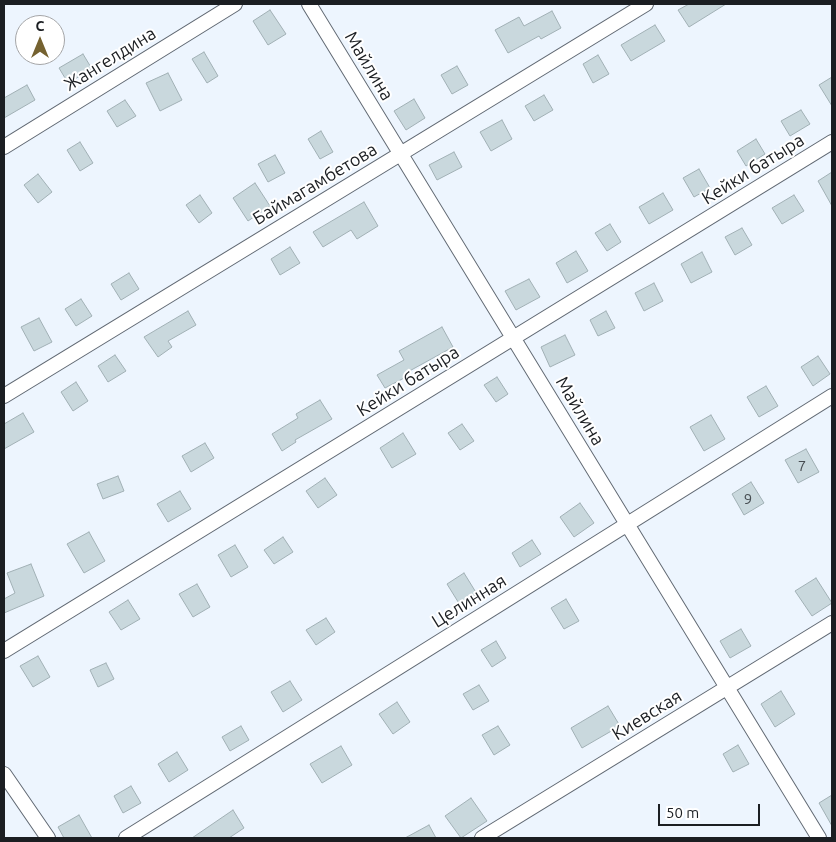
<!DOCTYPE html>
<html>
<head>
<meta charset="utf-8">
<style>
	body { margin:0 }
	#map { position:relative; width:836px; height:842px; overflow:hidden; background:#edf5fe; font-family:Ubuntu,sans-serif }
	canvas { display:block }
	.frame { position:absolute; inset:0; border:5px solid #1b1e22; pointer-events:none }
	.north { position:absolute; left:15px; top:15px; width:50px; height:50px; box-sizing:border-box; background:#fff; border:1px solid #a4a5a7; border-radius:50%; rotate:0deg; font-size:14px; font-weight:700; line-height:20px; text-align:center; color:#1b1e22 }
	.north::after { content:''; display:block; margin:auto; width:18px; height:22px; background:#756230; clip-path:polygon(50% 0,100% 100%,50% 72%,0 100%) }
	.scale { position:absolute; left:658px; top:804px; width:102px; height:22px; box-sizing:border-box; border:2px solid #1b1e22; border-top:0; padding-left:6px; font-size:15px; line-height:18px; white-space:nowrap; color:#1b1e22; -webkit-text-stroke:4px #fff; paint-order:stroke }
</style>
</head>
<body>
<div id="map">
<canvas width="836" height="842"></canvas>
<div class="frame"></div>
<div class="north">С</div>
<div class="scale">50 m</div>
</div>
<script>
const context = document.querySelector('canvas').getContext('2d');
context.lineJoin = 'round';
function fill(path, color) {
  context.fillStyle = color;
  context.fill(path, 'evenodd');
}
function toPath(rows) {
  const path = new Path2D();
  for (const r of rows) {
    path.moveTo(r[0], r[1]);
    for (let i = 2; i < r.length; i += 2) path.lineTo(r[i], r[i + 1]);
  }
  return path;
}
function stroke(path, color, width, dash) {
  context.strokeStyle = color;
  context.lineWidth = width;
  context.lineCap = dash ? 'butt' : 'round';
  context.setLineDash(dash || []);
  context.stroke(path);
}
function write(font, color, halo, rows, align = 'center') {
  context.font = font + ' Ubuntu,sans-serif';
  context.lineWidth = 4;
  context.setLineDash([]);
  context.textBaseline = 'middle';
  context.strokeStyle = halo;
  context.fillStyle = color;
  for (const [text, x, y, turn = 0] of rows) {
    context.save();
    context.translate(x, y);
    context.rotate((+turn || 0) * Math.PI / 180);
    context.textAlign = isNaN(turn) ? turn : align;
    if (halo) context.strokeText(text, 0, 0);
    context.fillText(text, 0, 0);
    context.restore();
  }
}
const building = toPath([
	[689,4,726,4,689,27,678,10,689,4],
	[270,10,286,34,268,45,253,21,270,10],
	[552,11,561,28,541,39,539,36,508,53,495,30,519,17,524,26,552,11],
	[655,25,665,41,631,61,621,45,655,25],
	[204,52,218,76,207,83,192,59,204,52],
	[83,54,92,69,68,83,59,68,83,54],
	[598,55,609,74,593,83,583,64,598,55],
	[457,66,468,85,452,94,441,75,457,66],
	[168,73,182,100,160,111,146,83,168,73],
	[832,77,832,106,819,85,832,77],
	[27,85,35,100,4,118,4,98,27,85],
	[544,95,553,110,534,121,525,106,544,95],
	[414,99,425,118,406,130,394,111,414,99],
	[125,100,136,116,117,127,107,111,125,100],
	[801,110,810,124,790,136,781,121,801,110],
	[502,120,512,139,491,151,480,132,502,120],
	[321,131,333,152,320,159,308,139,321,131],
	[756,139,765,154,746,166,737,151,756,139],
	[80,142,93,163,80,171,67,150,80,142],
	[454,152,462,167,437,180,429,165,454,152],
	[275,155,285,173,268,182,258,164,275,155],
	[699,169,710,188,694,197,683,178,699,169],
	[832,172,832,206,818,181,832,172],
	[38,174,52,192,38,203,24,185,38,174],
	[255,183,270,206,248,221,233,198,255,183],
	[663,193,673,210,649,224,639,207,663,193],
	[200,195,212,213,199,223,186,205,200,195],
	[794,195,804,211,782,224,772,208,794,195],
	[364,202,378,226,357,239,351,230,323,247,313,232,364,202],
	[610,224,621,242,607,251,595,233,610,224],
	[742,228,752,245,735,255,725,237,742,228],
	[290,247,300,263,280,275,271,259,290,247],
	[576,251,588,271,567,283,556,263,576,251],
	[702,252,712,272,691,283,681,264,702,252],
	[129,273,139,289,121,300,111,284,129,273],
	[529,279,540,297,516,310,505,291,529,279],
	[654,283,663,301,644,311,635,293,654,283],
	[81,299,92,316,76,326,65,309,81,299],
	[188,311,196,325,168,341,172,347,158,357,144,337,188,311],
	[606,311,615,328,598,336,590,320,606,311],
	[39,318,52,342,34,351,21,327,39,318],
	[442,327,453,347,404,374,406,377,385,388,377,375,404,360,399,351,442,327],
	[565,335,575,355,550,367,541,347,565,335],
	[115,355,126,371,108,382,98,366,115,355],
	[818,356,830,374,813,386,801,367,818,356],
	[497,377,508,394,496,402,484,385,497,377],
	[76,382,88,401,73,411,61,392,76,382],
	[766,386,778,406,759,417,747,397,766,386],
	[320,400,332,419,295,440,296,442,282,451,272,434,298,418,296,414,320,400],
	[23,413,34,432,4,449,4,424,23,413],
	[711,415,725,439,704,451,690,427,711,415],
	[462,424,474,441,460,450,448,433,462,424],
	[403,433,416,454,392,468,380,448,403,433],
	[205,443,214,458,191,472,182,456,205,443],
	[806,449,819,472,798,483,785,460,806,449],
	[118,476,124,491,103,499,97,484,118,476],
	[325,478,337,495,318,508,306,491,325,478],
	[751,482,764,503,744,515,732,494,751,482],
	[180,491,191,509,168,522,157,504,180,491],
	[580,503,594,523,574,537,560,517,580,503],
	[89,532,105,561,84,573,67,544,89,532],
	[283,537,293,552,274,564,264,550,283,537],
	[532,540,541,554,520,567,512,553,532,540],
	[235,545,248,567,231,577,218,555,235,545],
	[31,564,44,596,4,613,4,599,15,593,7,573,31,564],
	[464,573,477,594,460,605,447,584,464,573],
	[816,578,832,603,812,616,795,591,816,578],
	[197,584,210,607,193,617,179,594,197,584],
	[566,599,579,621,564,629,551,608,566,599],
	[128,600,140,619,121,630,109,612,128,600],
	[326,618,335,632,316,645,306,630,326,618],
	[741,629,751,646,730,658,720,641,741,629],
	[496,641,506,658,492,667,481,650,496,641],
	[38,656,50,677,33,687,20,666,38,656],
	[106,663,114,679,98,687,90,670,106,663],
	[290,681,302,700,283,712,271,692,290,681],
	[479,685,489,701,473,710,463,694,479,685],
	[781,691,795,714,775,727,761,704,781,691],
	[397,702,410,722,393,734,379,714,397,702],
	[608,706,620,726,582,748,571,728,608,706],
	[241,726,249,740,230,751,222,737,241,726],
	[498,726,510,745,494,755,482,735,498,726],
	[738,745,749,764,733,772,723,754,738,745],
	[341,746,352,765,322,783,310,764,341,746],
	[177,752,188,770,169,782,158,764,177,752],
	[131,786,141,803,123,813,114,796,131,786],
	[832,795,832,826,819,803,832,795],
	[471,798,487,821,461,838,445,816,471,798],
	[233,810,244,828,229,838,192,838,233,810],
	[79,815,92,838,64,838,58,827,79,815],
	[429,825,436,838,405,838,429,825]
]);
const minor = toPath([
	[309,4,819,838],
	[4,147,235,4],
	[4,396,646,4],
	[4,651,832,142],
	[4,774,48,838],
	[126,838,832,396],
	[482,838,832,623]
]);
const numberNames = [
	["7",802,466],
	["9",748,499]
];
const streetNames = [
	["Жангелдина",110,59,-32],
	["Майлина",369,66,59],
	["Кейки батыра",753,169,-32],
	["Баймагамбетова",315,184,-31],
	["Кейки батыра",408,381,-32],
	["Майлина",580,411,59],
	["Целинная",469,601,-32],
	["Киевская",647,715,-32]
];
fill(building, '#c9d8dd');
stroke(building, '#a1b0b5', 1);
stroke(minor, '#616973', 16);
stroke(minor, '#fff', 14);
write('15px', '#464c51', null, numberNames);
write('18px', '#1b1e22', '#fff', streetNames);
</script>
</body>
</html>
